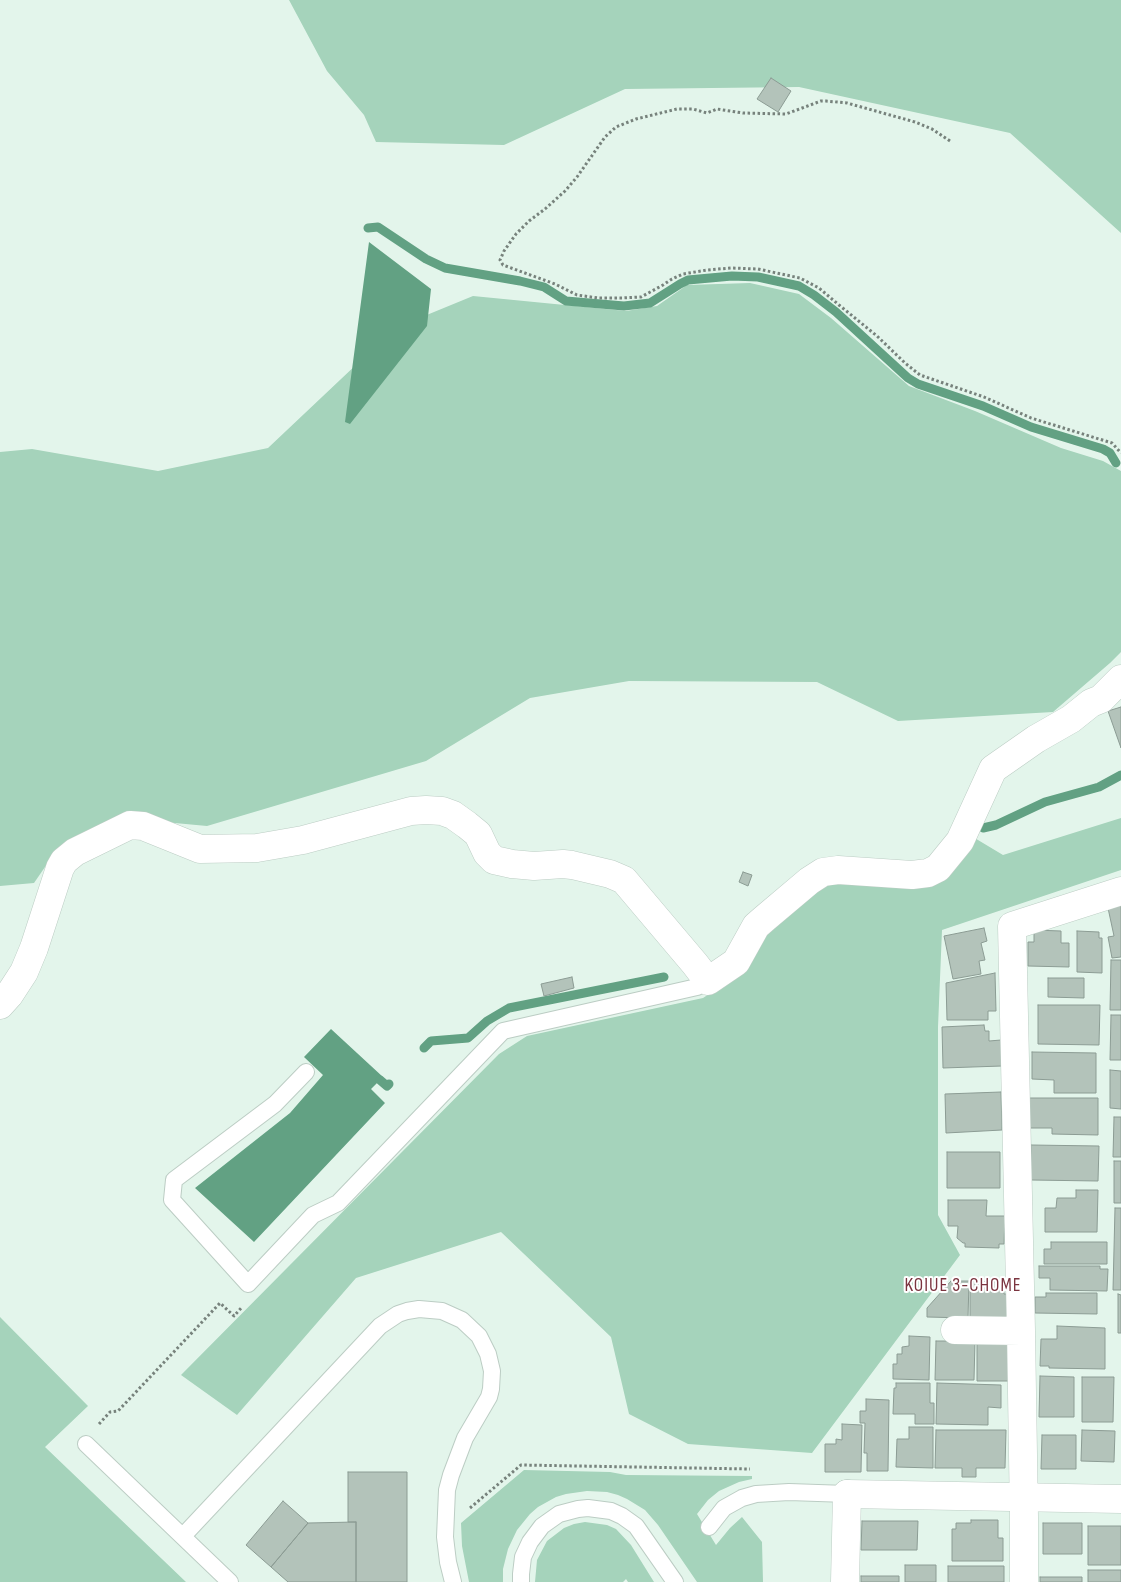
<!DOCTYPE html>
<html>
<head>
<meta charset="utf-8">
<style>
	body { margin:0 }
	canvas { display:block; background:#e3f5eb }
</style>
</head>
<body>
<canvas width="1121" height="1582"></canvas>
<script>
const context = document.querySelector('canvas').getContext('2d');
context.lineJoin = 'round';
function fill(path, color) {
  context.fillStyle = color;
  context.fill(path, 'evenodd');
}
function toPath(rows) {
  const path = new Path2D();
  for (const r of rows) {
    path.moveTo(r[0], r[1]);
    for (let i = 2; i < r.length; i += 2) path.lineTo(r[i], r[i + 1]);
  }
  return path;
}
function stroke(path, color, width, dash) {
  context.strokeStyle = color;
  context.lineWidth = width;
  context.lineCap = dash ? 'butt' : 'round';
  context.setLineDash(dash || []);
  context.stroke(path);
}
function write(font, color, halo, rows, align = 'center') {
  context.font = font + ' "Sofia Sans Condensed",sans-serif';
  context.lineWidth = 4;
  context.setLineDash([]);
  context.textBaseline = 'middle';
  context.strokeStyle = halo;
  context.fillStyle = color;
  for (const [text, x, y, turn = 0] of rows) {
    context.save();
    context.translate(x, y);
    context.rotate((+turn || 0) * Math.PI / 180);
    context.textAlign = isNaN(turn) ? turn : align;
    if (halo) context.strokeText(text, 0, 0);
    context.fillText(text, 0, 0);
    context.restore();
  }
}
const green = toPath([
	[289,0,1121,0,1121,233,1010,133,799,87,625,89,504,145,376,142,364,115,327,71],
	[750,283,799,294,831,318,909,386,975,411,1061,448,1103,461,1121,471,1121,652,1110,663,1053,712,898,721,817,682,629,681,530,698,426,761,207,826,164,822,56,851,34,883,0,886,0,452,32,449,158,471,268,448,395,328,473,296,626,311,657,306,687,285],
	[1121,818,1121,870,942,930,938,1027,938,1215,960,1255,812,1453,688,1444,629,1414,611,1337,501,1232,356,1278,237,1415,181,1375,499,1054,527,1036,703,998,738,975,760,936,828,882,915,884,973,837,1003,855],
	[0,1317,88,1406,45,1447,186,1582,0,1582],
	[524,1470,610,1472,626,1475,752,1476,752,1479,739,1482,719,1491,708,1500,697,1514,716,1545,730,1528,742,1517,762,1542,763,1582,697,1582,658,1525,645,1510,627,1499,618,1495,607,1492,587,1491,566,1494,556,1497,538,1507,530,1514,517,1530,508,1549,503,1569,503,1582,469,1582,462,1546,461,1523],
	[585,1522,607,1525,616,1529,631,1545,654,1582,628,1582,626,1579,623,1582,535,1582,537,1560,547,1541,564,1528,574,1524]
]);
const water = toPath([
	[369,242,431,289,427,326,350,424,345,422],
	[331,1029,383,1077,371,1089,385,1103,254,1242,195,1188,290,1113,323,1075,304,1057]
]);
const stream = toPath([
	[368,228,378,227,426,259,445,268,520,281,544,287,566,301,624,306,650,303,680,284,688,280,732,276,758,277,799,286,814,295,836,312,908,378,918,384,983,406,1031,427,1103,449,1110,453,1116,463],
	[983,828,996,825,1045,802,1099,787,1121,775],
	[424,1048,431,1041,468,1038,487,1021,509,1008,664,977],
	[380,1080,387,1086,389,1084]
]);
const building = toPath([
	[771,78,791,91,778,112,757,99,771,78],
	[1121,707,1121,748,1108,711,1121,707],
	[743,872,752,875,748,886,739,882,743,872],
	[1121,905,1121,957,1112,958,1108,937,1114,936,1108,908,1121,905],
	[984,928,987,941,981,943,985,960,979,961,981,974,953,979,944,936,984,928],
	[1034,930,1061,931,1061,943,1069,943,1069,967,1028,966,1028,942,1034,942,1034,930],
	[1077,931,1099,932,1099,938,1102,938,1102,973,1077,972,1077,931],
	[1111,960,1121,960,1121,1010,1110,1010,1111,960],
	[995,973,996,1011,988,1011,988,1020,947,1020,946,983,995,973],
	[572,977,574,988,544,996,541,984,572,977],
	[1048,978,1084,978,1084,998,1048,997,1048,978],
	[1038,1005,1100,1005,1099,1045,1038,1044,1038,1005],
	[1111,1015,1121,1015,1121,1060,1110,1060,1111,1015],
	[984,1025,985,1031,989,1031,989,1041,1001,1040,1002,1066,943,1068,942,1027,984,1025],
	[1032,1052,1096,1053,1096,1093,1054,1093,1054,1080,1032,1079,1032,1052],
	[1110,1070,1121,1071,1121,1109,1110,1108,1110,1070],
	[1001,1092,1002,1130,946,1133,945,1094,1001,1092],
	[1026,1098,1098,1098,1098,1135,1052,1134,1052,1128,1026,1128,1026,1098],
	[1114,1117,1121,1117,1121,1157,1113,1157,1114,1117],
	[1031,1145,1099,1146,1098,1181,1031,1180,1031,1145],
	[947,1152,1000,1152,1000,1188,947,1188,947,1152],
	[1114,1161,1121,1161,1121,1203,1114,1203,1114,1161],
	[1076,1190,1098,1190,1097,1232,1045,1232,1045,1208,1056,1208,1057,1198,1076,1198,1076,1190],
	[948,1200,987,1200,986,1216,1005,1216,1004,1244,999,1244,999,1248,965,1247,965,1243,963,1243,957,1238,958,1226,948,1226,948,1200],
	[1115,1208,1121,1208,1121,1290,1113,1290,1115,1208],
	[1051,1242,1107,1242,1107,1264,1044,1264,1044,1249,1051,1249,1051,1242],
	[1039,1266,1100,1266,1100,1269,1108,1269,1107,1291,1050,1290,1050,1278,1039,1278,1039,1266],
	[951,1281,969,1281,968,1318,927,1317,927,1308,951,1281],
	[970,1281,997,1282,997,1288,1004,1288,1004,1294,1009,1294,1008,1320,970,1320,970,1281],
	[1046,1293,1097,1293,1097,1314,1035,1313,1035,1297,1046,1297,1046,1293],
	[1118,1294,1121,1295,1121,1333,1118,1333,1118,1294],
	[1057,1326,1105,1328,1105,1369,1049,1368,1049,1366,1040,1366,1041,1339,1057,1339,1057,1326],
	[909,1336,930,1337,929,1380,893,1379,893,1364,897,1364,897,1354,902,1354,902,1347,909,1346,909,1336],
	[936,1341,975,1341,974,1380,935,1380,936,1341],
	[977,1341,1010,1341,1009,1381,977,1381,977,1341],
	[1040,1376,1074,1377,1074,1417,1039,1417,1040,1376],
	[1082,1377,1114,1377,1113,1422,1082,1422,1082,1377],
	[896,1383,930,1383,930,1403,934,1403,934,1424,915,1424,915,1414,893,1414,894,1388,896,1388,896,1383],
	[937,1383,1001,1385,1001,1408,988,1407,988,1425,936,1424,937,1383],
	[866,1399,889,1400,888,1471,867,1471,867,1453,864,1453,865,1423,860,1423,860,1411,866,1411,866,1399],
	[842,1424,862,1425,861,1472,825,1472,825,1444,836,1444,836,1439,842,1440,842,1424],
	[909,1427,933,1427,933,1468,896,1467,897,1439,909,1439,909,1427],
	[936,1430,1006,1430,1005,1468,976,1468,976,1477,962,1477,962,1468,935,1468,936,1430],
	[1082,1430,1115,1431,1114,1462,1081,1461,1082,1430],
	[1042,1435,1076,1435,1076,1469,1041,1469,1042,1435],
	[348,1472,407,1472,407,1582,356,1582,356,1522,348,1522,348,1472],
	[283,1501,308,1523,271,1567,246,1545,283,1501],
	[971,1520,998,1520,998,1538,1003,1538,1003,1561,952,1561,952,1529,956,1529,956,1523,971,1523,971,1520],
	[862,1521,918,1521,917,1550,861,1550,862,1521],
	[356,1522,356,1582,288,1582,271,1567,308,1523,356,1522],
	[1043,1523,1082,1523,1082,1554,1043,1554,1043,1523],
	[1088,1526,1121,1526,1121,1565,1088,1565,1088,1526],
	[905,1565,936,1565,936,1582,905,1582,905,1565],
	[948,1566,1004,1566,1004,1582,948,1582,948,1566],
	[1088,1570,1121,1570,1121,1582,1088,1582,1088,1570],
	[861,1576,899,1576,899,1582,861,1582,861,1576],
	[1040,1577,1082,1577,1082,1582,1040,1582,1040,1577]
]);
const path = toPath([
	[950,141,932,129,915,122,847,103,826,101,821,101,786,114,743,113,717,109,707,113,693,109,677,109,636,119,616,127,605,137,577,177,565,191,545,209,529,221,516,234,504,251,500,260,503,265,555,284,577,295,598,298,622,298,641,297,663,285,672,279,683,274,707,270,731,268,758,269,800,278,819,288,839,305,877,336,905,363,920,375,984,397,1031,418,1112,443,1121,453],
	[99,1424,110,1412,118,1411,220,1303,234,1316,242,1307],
	[470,1508,521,1465,750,1469]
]);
const service = toPath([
	[306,1072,275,1104,174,1180,172,1200,248,1284,313,1215,338,1203,503,1031,697,987,708,981],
	[86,1444,230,1582],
	[709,1527,724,1508,742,1498,756,1494,789,1492,847,1494],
	[183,1536,380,1326,398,1314,407,1311,419,1309,442,1311,462,1320,479,1336,488,1354,492,1371,491,1389,489,1397,465,1438,451,1475,447,1490,445,1537,448,1562,453,1582],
	[521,1582,521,1574,523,1557,530,1542,542,1526,559,1514,578,1509,588,1508,611,1511,622,1516,636,1526,675,1582]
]);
const minor = toPath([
	[0,1005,9,995,24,972,34,948,60,868,64,861,75,852,130,825,143,826,200,849,257,848,303,840,411,811,426,810,442,811,453,815,467,825,478,834,487,853,494,860,512,864,534,866,563,864,572,865,610,874,624,880,695,964,708,981,736,962,756,926,764,919,809,881,823,872,838,870,912,875,928,873,938,868,960,841,993,769,1036,739,1071,719,1091,703,1101,699,1121,679],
	[955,1330,1021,1331],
	[845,1582,847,1494],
	[1024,1582,1024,1517,1021,1331,1012,926,1121,891]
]);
const tertiary = toPath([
	[847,1494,1121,1499]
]);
const neighbourhoodNames = [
	["KOIUE 3-CHOME",963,1286]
];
fill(green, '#a5d3bb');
fill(water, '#62a183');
stroke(stream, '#62a183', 9);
fill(building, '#b3c3ba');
stroke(building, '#8c9c94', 1);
stroke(service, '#bccdc4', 18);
stroke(minor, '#bccdc4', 29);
stroke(tertiary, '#bccdc4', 29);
stroke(path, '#77827c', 3, [2.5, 2.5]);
stroke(service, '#fff', 16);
stroke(minor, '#fff', 28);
stroke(tertiary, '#fff', 28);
context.letterSpacing = '1px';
write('19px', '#7b343f', '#fff', neighbourhoodNames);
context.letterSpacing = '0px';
</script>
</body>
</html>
